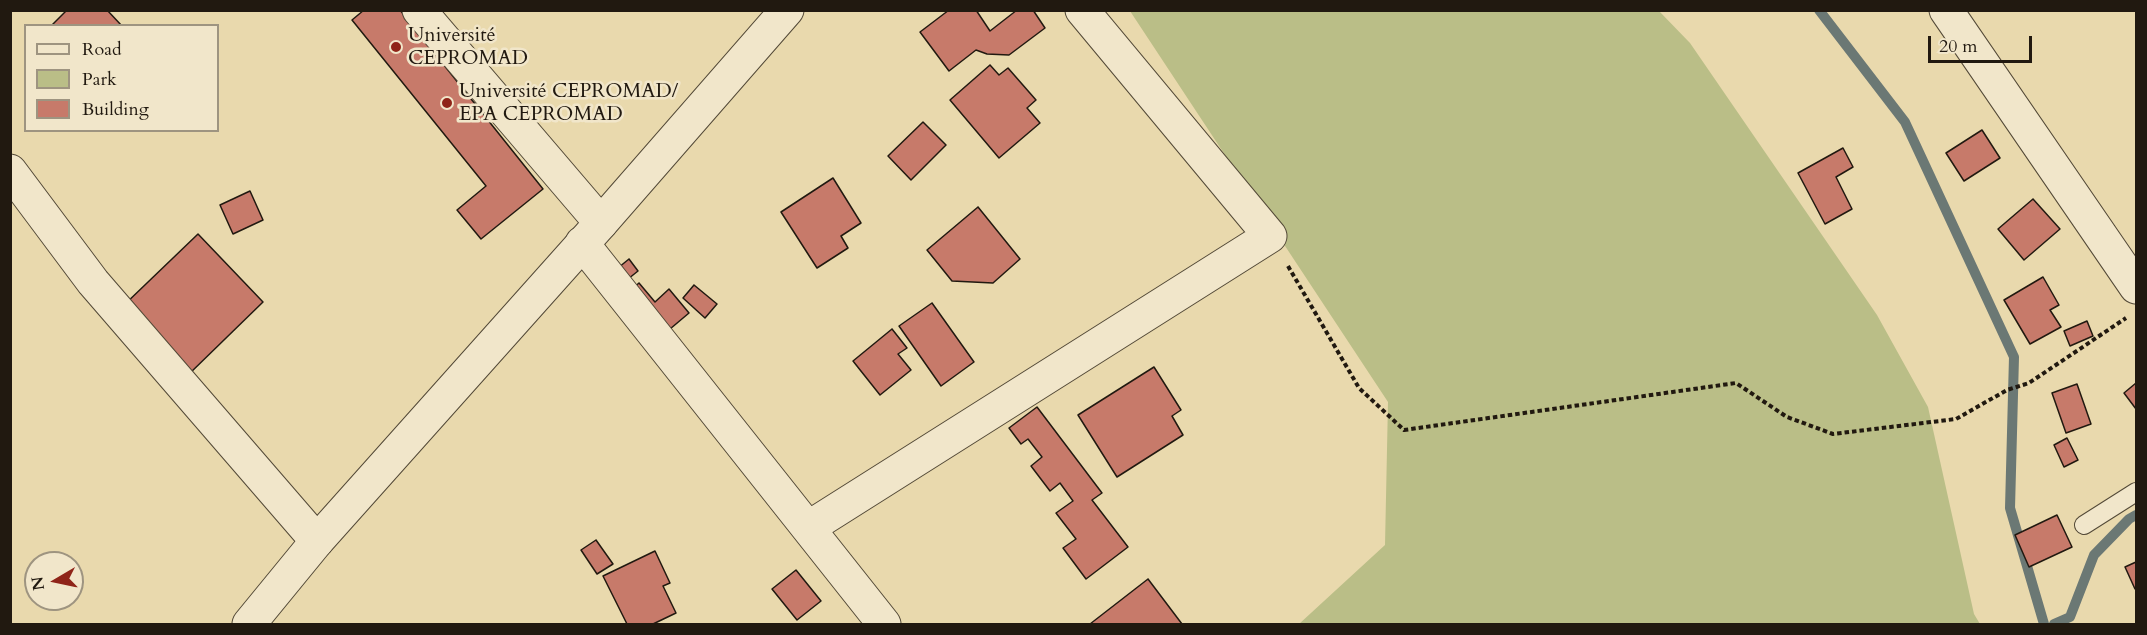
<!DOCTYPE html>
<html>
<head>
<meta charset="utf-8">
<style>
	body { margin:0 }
	#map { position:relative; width:2147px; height:635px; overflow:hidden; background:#e9d9ad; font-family:Cardo,serif }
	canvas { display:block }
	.frame { position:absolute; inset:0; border:12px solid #211910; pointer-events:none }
	.legend { position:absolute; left:24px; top:24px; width:195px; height:108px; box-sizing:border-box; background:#f1e6ca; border:2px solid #9e9480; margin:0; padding:8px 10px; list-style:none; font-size:18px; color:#211910 }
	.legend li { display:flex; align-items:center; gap:12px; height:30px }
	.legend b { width:30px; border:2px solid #9e9480 }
	.north { position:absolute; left:24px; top:551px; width:60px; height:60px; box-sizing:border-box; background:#f1e6ca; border:2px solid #9e9480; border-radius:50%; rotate:261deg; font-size:16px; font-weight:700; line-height:24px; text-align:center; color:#211910 }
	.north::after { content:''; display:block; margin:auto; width:21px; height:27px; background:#8f2418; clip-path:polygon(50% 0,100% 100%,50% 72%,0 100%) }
	.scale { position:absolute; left:1928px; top:36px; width:104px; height:27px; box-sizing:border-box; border:3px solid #211910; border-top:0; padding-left:8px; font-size:18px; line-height:21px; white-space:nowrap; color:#211910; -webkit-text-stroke:4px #f1e6ca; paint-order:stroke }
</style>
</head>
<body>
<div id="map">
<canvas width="2147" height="635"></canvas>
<div class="frame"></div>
<ul class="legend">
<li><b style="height:8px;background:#f1e6ca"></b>Road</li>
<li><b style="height:16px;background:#babe87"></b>Park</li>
<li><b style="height:16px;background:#c77a6a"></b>Building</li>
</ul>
<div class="north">N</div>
<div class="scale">20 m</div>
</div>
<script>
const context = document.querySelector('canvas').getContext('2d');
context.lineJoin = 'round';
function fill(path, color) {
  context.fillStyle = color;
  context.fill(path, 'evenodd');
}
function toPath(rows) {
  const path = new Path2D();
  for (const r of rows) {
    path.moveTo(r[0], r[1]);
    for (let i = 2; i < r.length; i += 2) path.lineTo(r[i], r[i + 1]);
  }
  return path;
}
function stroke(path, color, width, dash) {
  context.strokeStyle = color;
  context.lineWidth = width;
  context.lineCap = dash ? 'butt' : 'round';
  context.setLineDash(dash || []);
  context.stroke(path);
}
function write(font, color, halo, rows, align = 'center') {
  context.font = font + ' Cardo,serif';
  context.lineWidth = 5;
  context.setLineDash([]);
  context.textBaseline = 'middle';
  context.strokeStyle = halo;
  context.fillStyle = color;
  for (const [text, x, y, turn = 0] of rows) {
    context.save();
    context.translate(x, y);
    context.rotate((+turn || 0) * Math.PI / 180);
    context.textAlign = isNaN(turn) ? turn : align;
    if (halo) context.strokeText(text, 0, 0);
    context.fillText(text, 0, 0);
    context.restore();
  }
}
const green = toPath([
	[1130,11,1659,11,1690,43,1877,315,1928,407,1974,614,1980,624,1299,624,1385,545,1388,402]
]);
const stream = toPath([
	[1819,10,1905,122,2014,357,2010,508,2044,624],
	[2054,624,2070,617,2094,555,2129,519,2136,515]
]);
const building = toPath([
	[67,10,107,10,122,26,51,26,67,10],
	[364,10,400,10,543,189,481,239,457,210,486,186,352,20,364,10],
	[949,10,976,10,990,31,1017,10,1033,10,1045,28,1009,55,987,54,976,50,949,71,920,32,949,10],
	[990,65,999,75,1008,68,1036,100,1027,108,1040,123,999,158,950,100,990,65],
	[923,122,946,145,911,180,888,156,923,122],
	[1982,130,2000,158,1964,181,1946,153,1982,130],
	[1843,148,1853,167,1836,177,1852,209,1825,224,1798,173,1843,148],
	[833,178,861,223,841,236,848,248,817,268,781,212,833,178],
	[250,191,263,220,233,234,220,205,250,191],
	[2033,199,2060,229,2024,260,1998,229,2033,199],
	[978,207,1020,259,993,283,952,281,927,250,978,207],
	[198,234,263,302,187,376,122,307,198,234],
	[629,259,638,271,623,283,613,272,629,259],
	[2043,277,2059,305,2050,310,2061,327,2030,344,2004,300,2043,277],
	[639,283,655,302,669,289,689,313,651,345,615,303,639,283],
	[694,285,717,304,705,318,683,298,694,285],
	[932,303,974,362,941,386,899,326,932,303],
	[2087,321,2093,336,2070,346,2064,331,2087,321],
	[892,329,907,348,898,354,911,370,880,395,853,361,892,329],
	[1154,367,1181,410,1172,416,1183,435,1117,477,1078,415,1154,367],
	[2136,383,2136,409,2124,393,2136,383],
	[2077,384,2091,424,2066,433,2052,393,2077,384],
	[1037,407,1102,493,1092,500,1128,547,1086,579,1063,548,1076,539,1056,513,1073,501,1060,483,1050,491,1031,466,1042,457,1028,439,1021,444,1009,428,1037,407],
	[2067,438,2078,460,2064,467,2054,445,2067,438],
	[2057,515,2072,547,2029,567,2015,535,2057,515],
	[596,540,613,564,597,574,581,550,596,540],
	[655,551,670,583,663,586,676,613,653,624,627,624,603,576,655,551],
	[2136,562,2136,589,2135,589,2125,567,2136,562],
	[796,570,821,601,797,620,772,589,796,570],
	[1148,579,1182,624,1090,624,1148,579]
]);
const path = toPath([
	[1288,266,1359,388,1404,430,1736,383,1787,417,1833,434,1956,419,2007,390,2029,383,2126,318]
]);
const service = toPath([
	[2084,525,2136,492]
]);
const minor = toPath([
	[419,10,601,223],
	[1946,10,2136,287],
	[10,171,93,282,317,541],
	[582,243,884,624],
	[808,528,1270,236,1082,10]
]);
const tertiary = toPath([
	[249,624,317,541,601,223,787,10]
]);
const markers = [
	[396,47,6,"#8f2418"],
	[447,103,6,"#8f2418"]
];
const poiNames = [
	["Université",408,36],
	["CEPROMAD",408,59],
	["Université CEPROMAD/",459,92],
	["EPA CEPROMAD",459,115]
];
fill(green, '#babe87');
stroke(stream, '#6b7874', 10);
fill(building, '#c77a6a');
stroke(building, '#211910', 1.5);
stroke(service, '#534937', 20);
stroke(minor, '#534937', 35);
stroke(tertiary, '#534937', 35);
stroke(path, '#211910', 4, [4.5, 3]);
stroke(service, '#f1e6ca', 18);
stroke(minor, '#f1e6ca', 33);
stroke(tertiary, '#f1e6ca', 33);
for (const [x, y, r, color] of markers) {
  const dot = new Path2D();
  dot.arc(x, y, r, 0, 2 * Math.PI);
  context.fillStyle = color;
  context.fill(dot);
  stroke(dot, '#f1e6ca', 2);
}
write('20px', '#211910', '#f1e6ca', poiNames, 'left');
</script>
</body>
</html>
